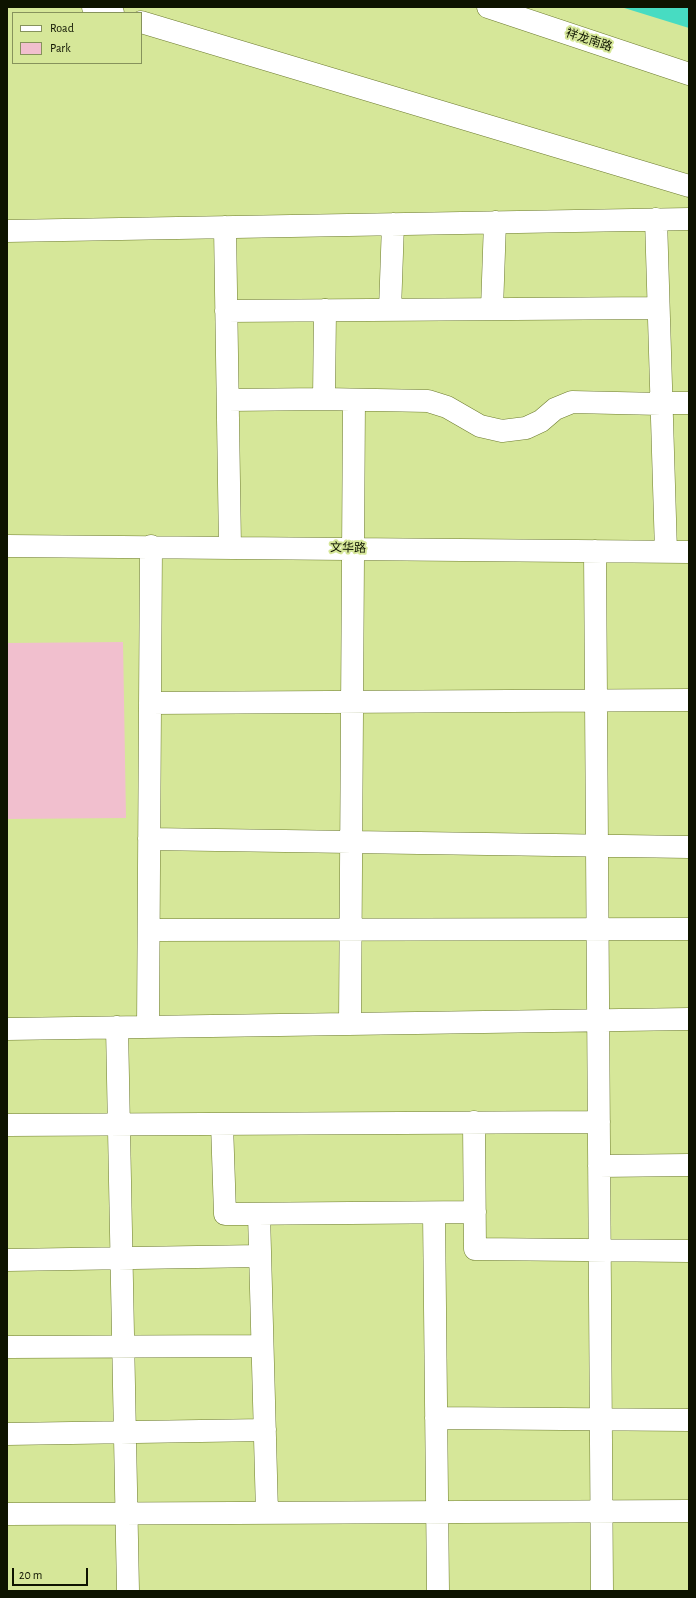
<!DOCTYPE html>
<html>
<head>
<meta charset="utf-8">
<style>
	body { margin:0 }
	#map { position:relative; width:696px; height:1598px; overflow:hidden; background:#d6e799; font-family:"Alegreya Sans",sans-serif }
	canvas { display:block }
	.frame { position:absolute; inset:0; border:8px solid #0e1300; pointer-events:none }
	.legend { position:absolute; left:12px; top:12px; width:130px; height:52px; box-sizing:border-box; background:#d6e799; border:1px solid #86925c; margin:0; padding:5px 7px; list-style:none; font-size:12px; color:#0e1300 }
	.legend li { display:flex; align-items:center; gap:8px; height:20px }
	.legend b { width:20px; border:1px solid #86925c }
	.scale { position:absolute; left:12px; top:1568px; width:76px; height:18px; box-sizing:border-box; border:2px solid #0e1300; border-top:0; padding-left:5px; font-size:12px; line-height:14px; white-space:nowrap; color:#0e1300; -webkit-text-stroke:3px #d6e799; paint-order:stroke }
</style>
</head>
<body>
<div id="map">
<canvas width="696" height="1598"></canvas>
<div class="frame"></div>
<ul class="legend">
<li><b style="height:5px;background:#fff"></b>Road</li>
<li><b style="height:11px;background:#f1bfce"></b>Park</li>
</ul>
<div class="scale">20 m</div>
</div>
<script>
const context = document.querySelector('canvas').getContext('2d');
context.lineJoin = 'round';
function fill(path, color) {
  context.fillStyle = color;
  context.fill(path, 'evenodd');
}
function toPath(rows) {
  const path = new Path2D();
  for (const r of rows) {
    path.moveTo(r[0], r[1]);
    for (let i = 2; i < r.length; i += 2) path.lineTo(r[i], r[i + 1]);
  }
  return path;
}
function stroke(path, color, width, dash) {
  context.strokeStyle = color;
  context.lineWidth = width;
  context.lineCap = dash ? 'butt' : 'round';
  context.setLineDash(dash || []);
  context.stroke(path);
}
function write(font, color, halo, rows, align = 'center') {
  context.font = font + ' "Alegreya Sans","Noto Sans SC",sans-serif';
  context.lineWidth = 4;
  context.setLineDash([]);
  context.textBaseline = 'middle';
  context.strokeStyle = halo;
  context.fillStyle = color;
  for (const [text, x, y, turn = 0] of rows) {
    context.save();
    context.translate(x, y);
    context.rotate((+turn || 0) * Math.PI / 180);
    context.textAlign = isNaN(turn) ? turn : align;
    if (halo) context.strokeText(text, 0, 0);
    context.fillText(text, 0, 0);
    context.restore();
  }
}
const green = toPath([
	[123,642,126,818,7,819,7,643]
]);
const water = toPath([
	[621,7,689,7,689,28]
]);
const minor = toPath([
	[93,7,113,13],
	[488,7,689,74],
	[141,22,689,186],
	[656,219,666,552],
	[225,227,230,547],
	[7,231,689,219],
	[492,309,495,222],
	[390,310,393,224],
	[226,311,658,308],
	[324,399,325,310],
	[228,400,324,399,428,401,447,407,480,426,502,431,526,428,541,421,555,409,572,402,661,404],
	[661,403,689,403],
	[7,546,689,552],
	[595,551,602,1591],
	[150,703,689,700],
	[149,839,689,847],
	[149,930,689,929],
	[350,1024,354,400],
	[117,1027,128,1591],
	[148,1027,151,546],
	[7,1029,689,1019],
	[474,1122,475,1249,689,1251],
	[222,1124,225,1214,475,1212],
	[7,1125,599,1122],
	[599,1166,689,1165],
	[434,1213,438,1591],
	[259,1214,267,1513],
	[7,1260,260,1256],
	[7,1347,262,1346],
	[436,1418,689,1420],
	[7,1434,265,1430],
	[7,1514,689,1511]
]);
const streetNames = [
	["祥龙南路",589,40,18],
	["文华路",348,548,1]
];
fill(green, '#f1bfce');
fill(water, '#47dcc2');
stroke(minor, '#6d7b2f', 23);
stroke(minor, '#fff', 22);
write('12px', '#0e1300', '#d6e799', streetNames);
</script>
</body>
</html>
